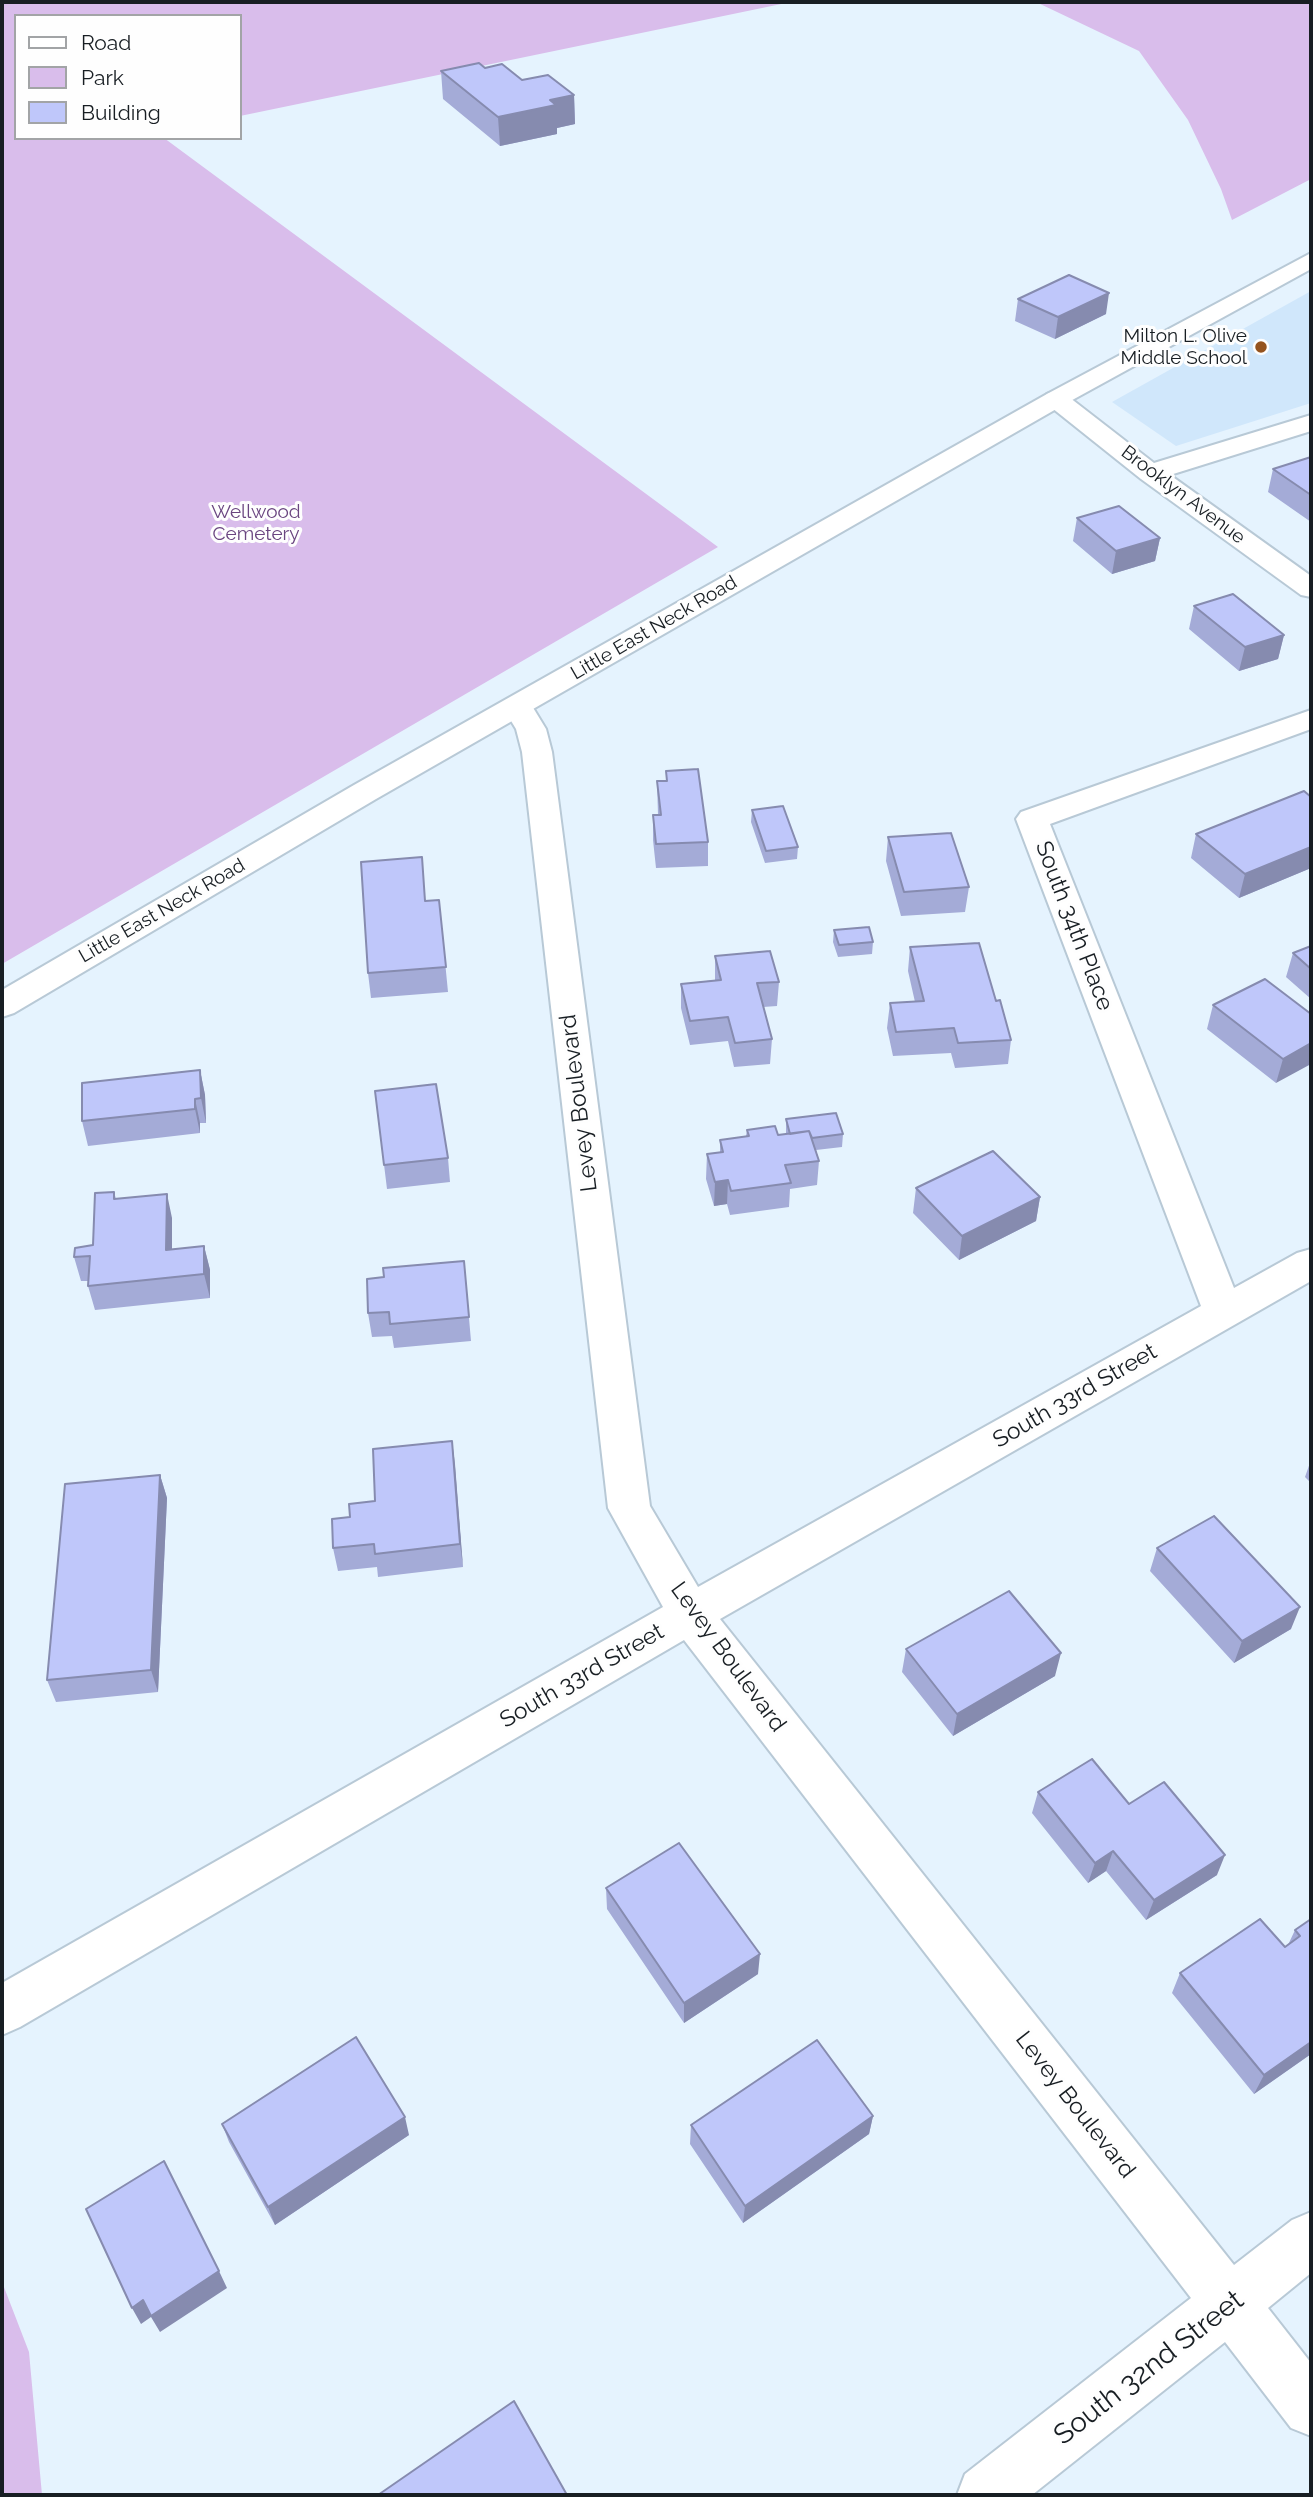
<!DOCTYPE html>
<html>
<head>
<meta charset="utf-8">
<style>
	body { margin:0 }
	#map { position:relative; width:1313px; height:2497px; overflow:hidden; background:#e5f3fe; font-family:Raleway,sans-serif }
	canvas { display:block }
	.frame { position:absolute; inset:0; border:4px solid #181e23; pointer-events:none }
	.legend { position:absolute; left:14px; top:14px; width:228px; height:126px; box-sizing:border-box; background:#fefefe; border:2px solid #a2a4a6; margin:0; padding:9px 12px; list-style:none; font-size:21px; color:#181e23 }
	.legend li { display:flex; align-items:center; gap:14px; height:35px }
	.legend b { width:35px; border:2px solid #a2a4a6 }
</style>
</head>
<body>
<div id="map">
<canvas width="1313" height="2497"></canvas>
<div class="frame"></div>
<ul class="legend">
<li><b style="height:9px;background:#fff"></b>Road</li>
<li><b style="height:19px;background:#d9bdeb"></b>Park</li>
<li><b style="height:19px;background:#bfc7fa"></b>Building</li>
</ul>
</div>
<script>
const context = document.querySelector('canvas').getContext('2d');
context.lineJoin = 'round';
function fill(path, color) {
  context.fillStyle = color;
  context.fill(path, 'evenodd');
}
function toPath(rows) {
  const path = new Path2D();
  for (const r of rows) {
    path.moveTo(r[0], r[1]);
    for (let i = 2; i < r.length; i += 2) path.lineTo(r[i], r[i + 1]);
  }
  return path;
}
function stroke(path, color, width, dash) {
  context.strokeStyle = color;
  context.lineWidth = width;
  context.lineCap = dash ? 'butt' : 'round';
  context.setLineDash(dash || []);
  context.stroke(path);
}
function write(font, color, halo, rows, align = 'center') {
  context.font = font + ' Raleway,sans-serif';
  context.lineWidth = 6;
  context.setLineDash([]);
  context.textBaseline = 'middle';
  context.strokeStyle = halo;
  context.fillStyle = color;
  for (const [text, x, y, turn = 0] of rows) {
    context.save();
    context.translate(x, y);
    context.rotate((+turn || 0) * Math.PI / 180);
    context.textAlign = isNaN(turn) ? turn : align;
    if (halo) context.strokeText(text, 0, 0);
    context.fillText(text, 0, 0);
    context.restore();
  }
}
const built = toPath([
	[1311,291,1311,403,1176,446,1112,402]
]);
const green = toPath([
	[2,2,791,2,240,116,240,16,16,16,16,138,164,138,718,547,2,964],
	[1036,2,1311,2,1311,179,1232,220,1221,189,1188,120,1139,51],
	[2,2282,29,2352,42,2495,2,2495]
]);
const minor = toPath([
	[1056,391,1065,394,1154,463,1311,415,1311,431,1170,475,1311,576,1311,597,1301,595,1141,479,1047,404,1043,399,1047,394,1056,391],
	[517,697,528,700,532,706,546,729,552,752,650,1506,698,1587,1201,1306,1016,819,1021,812,1311,710,1311,729,1050,824,1234,1288,1297,1253,1311,1249,1311,1281,720,1619,1234,2265,1292,2220,1311,2212,1311,2273,1268,2308,1311,2363,1311,2436,1291,2428,1225,2342,1032,2495,957,2495,965,2474,1191,2298,684,1640,20,2027,2,2035,2,1983,663,1607,608,1508,522,752,516,729,502,706,506,700,517,697]
]);
const major = toPath([
	[1311,253,1311,269,1065,404,376,799,14,1013,2,1017,2,990,354,785,1047,394,1311,253]
]);
const wall = toPath([
	[485,68,574,95,575,124,557,128,557,134,500,146,443,99,441,71],
	[1018,299,1106,314,1055,339,1015,321],
	[1311,457,1311,522,1268,492,1273,469],
	[1077,518,1160,538,1155,561,1112,574,1073,541],
	[1194,606,1284,635,1278,659,1239,671,1189,629],
	[666,771,708,842,708,866,656,868,653,840,653,815,658,815,657,781,666,781],
	[1311,797,1311,868,1239,898,1191,858,1196,834],
	[752,810,798,847,797,859,765,863,751,822],
	[888,837,969,887,965,912,901,916,886,861],
	[439,900,448,992,371,998,368,973,426,901],
	[834,930,873,942,872,954,838,957,833,942],
	[1311,946,1311,999,1286,977,1293,953],
	[910,947,996,1001,1011,1040,1008,1064,955,1068,951,1053,893,1056,887,1028,890,1003,915,1002,908,971],
	[715,956,779,982,777,1006,763,1007,772,1039,770,1064,734,1067,728,1041,690,1045,681,1008,681,984,715,980],
	[1213,1005,1311,1014,1276,1083,1207,1029],
	[200,1070,205,1095,206,1123,200,1123,200,1133,88,1146,82,1121],
	[375,1091,448,1158,450,1182,387,1189],
	[786,1119,843,1134,842,1147,816,1150,819,1161,817,1185,790,1189,789,1207,730,1215,727,1204,714,1206,706,1179,707,1154,720,1153,720,1140,746,1136,747,1130,778,1135,786,1134],
	[916,1188,1040,1197,1036,1221,959,1260,913,1213],
	[114,1192,116,1199,172,1218,172,1249,204,1246,210,1270,210,1298,95,1310,88,1286,88,1281,81,1281,74,1257,93,1245],
	[464,1261,471,1341,394,1348,392,1336,372,1337,368,1313,384,1277],
	[452,1441,463,1567,378,1577,377,1567,338,1571,333,1548,350,1517,375,1501],
	[1311,1460,1311,1483,1305,1477],
	[160,1475,167,1498,158,1692,56,1702,47,1680],
	[1157,1548,1291,1629,1234,1663,1150,1571],
	[906,1649,1055,1676,953,1736,902,1672],
	[1038,1792,1129,1804,1217,1875,1146,1920,1106,1871,1088,1883,1032,1813],
	[606,1888,758,1974,684,2023,607,1909],
	[1311,1919,1311,2054,1254,2094,1172,1993,1180,1973,1285,1947,1288,1945,1295,1930],
	[873,2116,869,2134,743,2223,690,2144,691,2125],
	[222,2124,409,2135,275,2225,229,2142]
]);
const shadedWall = toPath([
	[574,95,575,124,557,128,557,134,500,146,498,117,550,100],
	[1109,293,1106,314,1055,339,1058,317],
	[1160,538,1155,561,1112,574,1116,551],
	[1284,635,1278,659,1239,671,1245,647],
	[1311,847,1311,868,1239,898,1245,874],
	[1311,1043,1311,1064,1276,1083,1283,1059],
	[200,1070,205,1095,206,1123,201,1098],
	[195,1099,200,1123,200,1133,195,1109],
	[728,1180,727,1204,714,1206,715,1182],
	[167,1194,172,1218,172,1274,166,1250],
	[1040,1197,1036,1221,959,1260,962,1236],
	[204,1246,210,1270,210,1298,204,1274],
	[452,1441,455,1464,463,1567,460,1544],
	[160,1475,167,1498,158,1692,151,1670],
	[1300,1607,1291,1629,1234,1663,1242,1641],
	[1061,1653,1055,1676,953,1736,957,1714],
	[1113,1851,1106,1871,1088,1883,1095,1863],
	[1225,1855,1217,1875,1146,1920,1154,1900],
	[760,1954,758,1974,684,2023,684,2003],
	[1311,2042,1311,2054,1254,2094,1264,2075],
	[873,2116,869,2134,743,2223,745,2206],
	[405,2117,409,2135,275,2225,268,2207],
	[219,2271,227,2288,160,2332,151,2317,141,2324,132,2308,143,2300]
]);
const building = toPath([
	[479,63,485,68,502,64,522,80,548,75,574,95,550,100,556,105,498,117,441,71,479,63],
	[1069,275,1109,293,1058,317,1018,299,1069,275],
	[1311,457,1311,495,1273,469,1311,457],
	[1119,506,1160,538,1116,551,1077,518,1119,506],
	[1233,594,1284,635,1245,647,1194,606,1233,594],
	[698,769,708,842,656,844,653,815,661,815,657,781,667,781,666,771,698,769],
	[1304,791,1311,797,1311,847,1245,874,1196,834,1304,791],
	[783,806,798,847,766,851,752,810,783,806],
	[951,833,969,887,904,892,888,837,951,833],
	[422,857,425,901,439,900,446,967,368,973,361,862,422,857],
	[869,927,873,942,839,945,834,930,869,927],
	[979,943,996,1001,1000,1000,1011,1040,958,1043,954,1028,896,1032,890,1003,924,1001,910,947,979,943],
	[1311,946,1311,969,1293,953,1311,946],
	[770,951,779,982,757,983,772,1039,735,1043,728,1017,690,1021,681,984,721,980,715,956,770,951],
	[1265,979,1311,1014,1311,1043,1283,1059,1213,1005,1265,979],
	[200,1070,201,1098,195,1099,195,1109,82,1121,82,1083,200,1070],
	[436,1084,448,1158,384,1165,375,1091,436,1084],
	[836,1113,843,1134,812,1138,809,1131,790,1134,786,1119,836,1113],
	[775,1126,778,1135,809,1131,819,1161,785,1165,791,1183,731,1191,728,1180,715,1182,707,1154,723,1152,720,1140,749,1136,747,1130,775,1126],
	[993,1151,1040,1197,962,1236,916,1188,993,1151],
	[114,1192,114,1199,167,1194,166,1250,204,1246,204,1274,88,1286,90,1256,74,1257,75,1248,93,1245,95,1193,114,1192],
	[464,1261,469,1317,390,1324,389,1312,368,1313,367,1279,384,1277,383,1268,464,1261],
	[452,1441,460,1544,375,1554,374,1544,333,1548,332,1519,350,1517,349,1504,375,1501,373,1449,452,1441],
	[160,1475,151,1670,47,1680,65,1484,160,1475],
	[1214,1516,1300,1607,1242,1641,1157,1548,1214,1516],
	[1009,1591,1061,1653,957,1714,906,1649,1009,1591],
	[1092,1759,1129,1804,1164,1782,1225,1855,1154,1900,1113,1851,1095,1863,1038,1792,1092,1759],
	[679,1843,760,1954,684,2003,606,1888,679,1843],
	[1260,1919,1285,1947,1300,1936,1295,1930,1311,1919,1311,2042,1264,2075,1180,1973,1260,1919],
	[356,2037,405,2117,268,2207,222,2124,356,2037],
	[817,2040,873,2116,745,2206,691,2125,817,2040],
	[164,2161,219,2271,151,2316,143,2300,132,2308,86,2209,164,2161],
	[514,2401,567,2495,378,2495,514,2401]
]);
const markers = [
	[1261,347,7,"#94531e"]
];
const farPoinames = [
	["Milton L. Olive",1247,336],
	["Middle School",1247,358]
];
const farStreetnames = [
	["Brooklyn Avenue",1183,495,37],
	["Little East Neck Road",654,628,-30],
	["Little East Neck Road",162,911,-30]
];
const farParknames = [
	["Wellwood",256,512],
	["Cemetery",256,534]
];
const streetNames = [
	["South 34th Place",1074,926,69],
	["Levey Boulevard",579,1103,-97],
	["South 33rd Street",1075,1396,-30],
	["Levey Boulevard",728,1657,54],
	["South 33rd Street",582,1676,-30],
	["Levey Boulevard",1075,2105,52]
];
const nearStreetnames = [
	["South 32nd Street",1149,2368,-38]
];
fill(built, '#d0e7fb');
fill(green, '#d9bdeb');
stroke(minor, '#b8c9d6', 4);
stroke(major, '#b8c9d6', 4);
fill(minor, '#fff');
fill(major, '#fff');
fill(wall, '#a4abd7');
fill(shadedWall, '#868baf');
fill(building, '#bfc7fa');
stroke(building, '#868baf', 2);
for (const [x, y, r, color] of markers) {
  const dot = new Path2D();
  dot.arc(x, y, r, 0, 2 * Math.PI);
  context.fillStyle = color;
  context.fill(dot);
  stroke(dot, '#fefefe', 2.5);
}
write('19px', '#181e23', '#fefefe', farPoinames, 'right');
write('19px', '#181e23', '#fefefe', farStreetnames);
write('19px', '#6a4580', '#fefefe', farParknames);
write('23px', '#181e23', '#fefefe', streetNames);
write('28px', '#181e23', '#fefefe', nearStreetnames);
</script>
</body>
</html>
